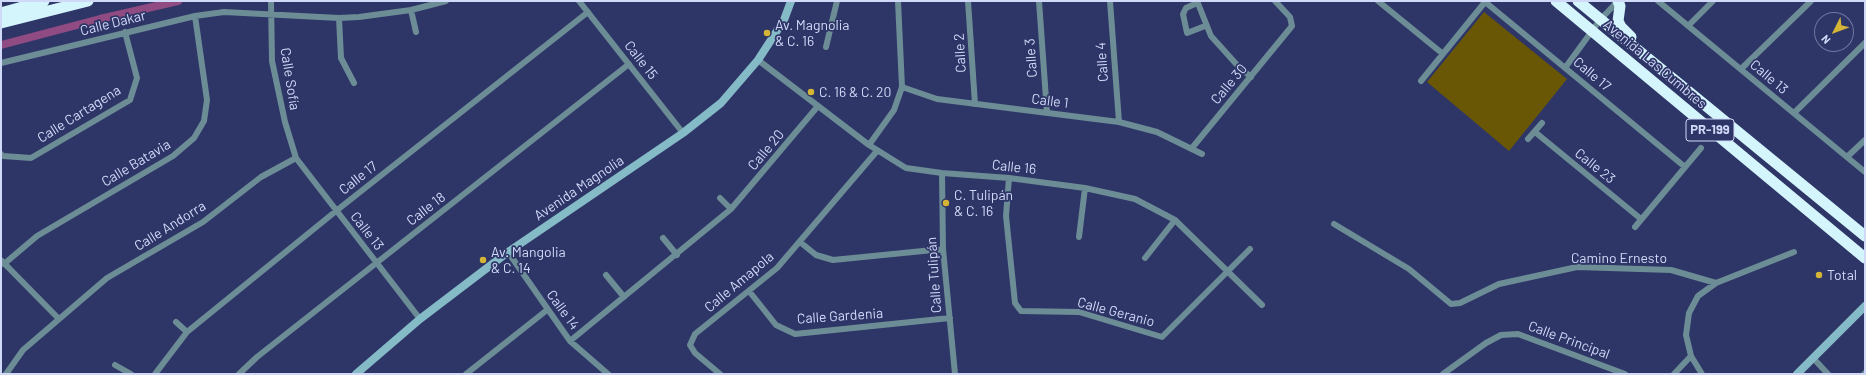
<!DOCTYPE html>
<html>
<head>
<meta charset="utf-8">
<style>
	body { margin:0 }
	#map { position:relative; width:1866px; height:375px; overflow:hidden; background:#2e3567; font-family:Barlow,sans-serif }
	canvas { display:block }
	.frame { position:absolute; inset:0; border:2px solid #d1d9f8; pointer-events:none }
	.north { position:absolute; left:1814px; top:12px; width:40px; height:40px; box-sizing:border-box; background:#2e3567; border:1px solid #6f77a1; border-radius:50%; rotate:228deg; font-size:11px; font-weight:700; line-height:16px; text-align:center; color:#d1d9f8 }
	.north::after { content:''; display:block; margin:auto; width:14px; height:18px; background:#d5b535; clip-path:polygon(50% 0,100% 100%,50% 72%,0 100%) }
</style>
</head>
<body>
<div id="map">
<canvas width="1866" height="375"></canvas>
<div class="frame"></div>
<div class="north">N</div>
</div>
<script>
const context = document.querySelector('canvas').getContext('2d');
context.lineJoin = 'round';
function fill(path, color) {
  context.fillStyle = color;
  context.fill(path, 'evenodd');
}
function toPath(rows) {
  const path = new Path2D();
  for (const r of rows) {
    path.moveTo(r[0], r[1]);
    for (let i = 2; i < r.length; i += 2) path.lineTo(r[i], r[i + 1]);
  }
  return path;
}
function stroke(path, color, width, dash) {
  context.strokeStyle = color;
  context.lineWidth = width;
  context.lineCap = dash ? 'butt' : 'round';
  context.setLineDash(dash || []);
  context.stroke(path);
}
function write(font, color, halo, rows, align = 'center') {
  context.font = font + ' Barlow,sans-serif';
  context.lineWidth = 3.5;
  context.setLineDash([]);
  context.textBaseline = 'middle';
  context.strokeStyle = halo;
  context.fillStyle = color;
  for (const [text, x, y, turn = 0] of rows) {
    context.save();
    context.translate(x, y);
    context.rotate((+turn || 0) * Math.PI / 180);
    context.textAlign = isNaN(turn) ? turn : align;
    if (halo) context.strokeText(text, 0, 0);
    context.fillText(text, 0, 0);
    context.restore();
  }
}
const green = toPath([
	[1484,12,1567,79,1509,151,1427,82]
]);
const canal = toPath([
	[1,45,100,19,178,1]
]);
const street = toPath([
	[271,1,272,61,285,122,296,158,420,319],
	[579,1,683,133],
	[968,1,975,104],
	[1039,1,1047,113],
	[1110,1,1119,122],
	[1197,1,1211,36,1238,66,1251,77],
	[1378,1,1443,54],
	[1484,1,1685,167],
	[1658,1,1865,172],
	[1197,3,1186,8,1183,14,1187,33,1205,26],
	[411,10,416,32],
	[339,18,341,58,354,83],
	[1688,26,1713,1],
	[826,47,837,1],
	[758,60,869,145,906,168,942,173,1009,178,1085,188,1135,199,1175,220,1262,305],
	[1,63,195,16,224,12,339,18,359,17,411,10,446,1],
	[1565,68,1600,20,1618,1],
	[1741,69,1811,1],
	[1421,81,1485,2],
	[902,87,937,99,1119,122,1157,132,1202,154],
	[1794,113,1865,43],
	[1535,132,1641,219],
	[1528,139,1542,123],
	[869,145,894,110,902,87,898,1],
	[1192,148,1292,26,1290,17,1275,1],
	[1,154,3,156,31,158,130,100,137,78,125,32],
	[1847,157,1865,140],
	[942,173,943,249,955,374],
	[1009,178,1006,216,1015,303,1021,311,1079,312,1162,337,1250,249],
	[720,198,731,209],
	[1334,224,1409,269,1451,304,1460,303,1499,284,1577,267,1671,270,1716,283],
	[1635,227,1701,148],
	[1079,237,1085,188],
	[663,238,677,255],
	[800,242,816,255,833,260,943,249],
	[508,252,570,341,608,374],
	[1145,258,1175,220],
	[2,261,58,318],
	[4,264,37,236,173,156,194,138,204,121,207,100,195,16],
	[606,275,624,297],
	[749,291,776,325,795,334,950,318],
	[176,322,187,332],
	[570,341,731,209,818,106],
	[1813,358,1828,374],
	[115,365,131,374],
	[6,374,23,350,107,278,203,222,261,177,296,158],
	[155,374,187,332,336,211,588,12],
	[239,374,257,357,629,64],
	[466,374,547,310],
	[720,374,695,353,690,345,695,334,777,268,877,151],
	[1443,374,1486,343,1501,335,1518,334,1625,374],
	[1674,374,1691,356],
	[1702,374,1691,356,1686,335,1689,313,1698,296,1716,283,1794,252],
	[1864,374,1865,373]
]);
const secondary = toPath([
	[356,374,420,319,508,252,683,133,721,103,758,60,784,20,791,1],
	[1797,374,1865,306]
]);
const highway = toPath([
	[1556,1,1865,258],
	[1578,1,1865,236],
	[1618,1,1620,6,1618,21,1621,27,1631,37],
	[1,13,44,1],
	[1,23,88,1]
]);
const markers = [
	[767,33,4,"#d5b535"],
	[811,92,4,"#d5b535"],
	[946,203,4,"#d5b535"],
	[483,260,4,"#d5b535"],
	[1819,275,4,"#d5b535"]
];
const shields = [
	[1710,130,48]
];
const shieldNames = [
	["PR-199",1710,130]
];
const streetNames = [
	["Calle Dakar",113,23,-14],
	["Calle 2",960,53,-93],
	["Calle 3",1031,58,-94],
	["Calle 15",641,60,52],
	["Calle 4",1102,62,-94],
	["Avenida Las Cumbres",1655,64,40],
	["Calle 17",1592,74,40],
	["Calle 13",1769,77,40],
	["Calle Sofía",290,79,81],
	["Calle 30",1229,84,-50],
	["Calle 1",1050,101,7],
	["Calle Cartagena",79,114,-32],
	["Calle 20",766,150,-50],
	["Calle Batavia",136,163,-31],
	["Calle 23",1595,166,39],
	["Calle 16",1014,167,6],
	["Calle 17",358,178,-38],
	["Avenida Magnolia",579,188,-34],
	["Calle 18",426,209,-38],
	["Calle Andorra",170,226,-32],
	["Calle 13",367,231,52],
	["Camino Ernesto",1619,258],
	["Calle Tulipán",934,275,-94],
	["Calle Amapola",739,282,-40],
	["Calle 14",563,310,54],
	["Calle Geranio",1116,312,15],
	["Calle Gardenia",840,316,-4],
	["Calle Principal",1569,340,20]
];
const poiNames = [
	["Av. Magnolia",775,25],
	["& C. 16",775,41],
	["C. 16 & C. 20",819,92],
	["C. Tulipán",954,195],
	["& C. 16",954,211],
	["Av. Mangolia",491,252],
	["& C. 14",491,268],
	["Total",1827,275]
];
fill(green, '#695705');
stroke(canal, '#8f4b82', 8);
stroke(street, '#6c8d95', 6);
stroke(secondary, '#85bac7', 8);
stroke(highway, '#d5f5fc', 11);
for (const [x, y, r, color] of markers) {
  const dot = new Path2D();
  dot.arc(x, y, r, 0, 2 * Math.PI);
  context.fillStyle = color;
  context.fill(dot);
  stroke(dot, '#2e3567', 1.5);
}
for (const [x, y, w] of shields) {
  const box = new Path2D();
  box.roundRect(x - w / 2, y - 11, w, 22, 3);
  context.fillStyle = '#2e3567';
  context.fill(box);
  stroke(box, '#d1d9f8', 1);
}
write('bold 13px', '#d1d9f8', null, shieldNames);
write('14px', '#d1d9f8', '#2e3567', streetNames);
write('14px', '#d1d9f8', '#2e3567', poiNames, 'left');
</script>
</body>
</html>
